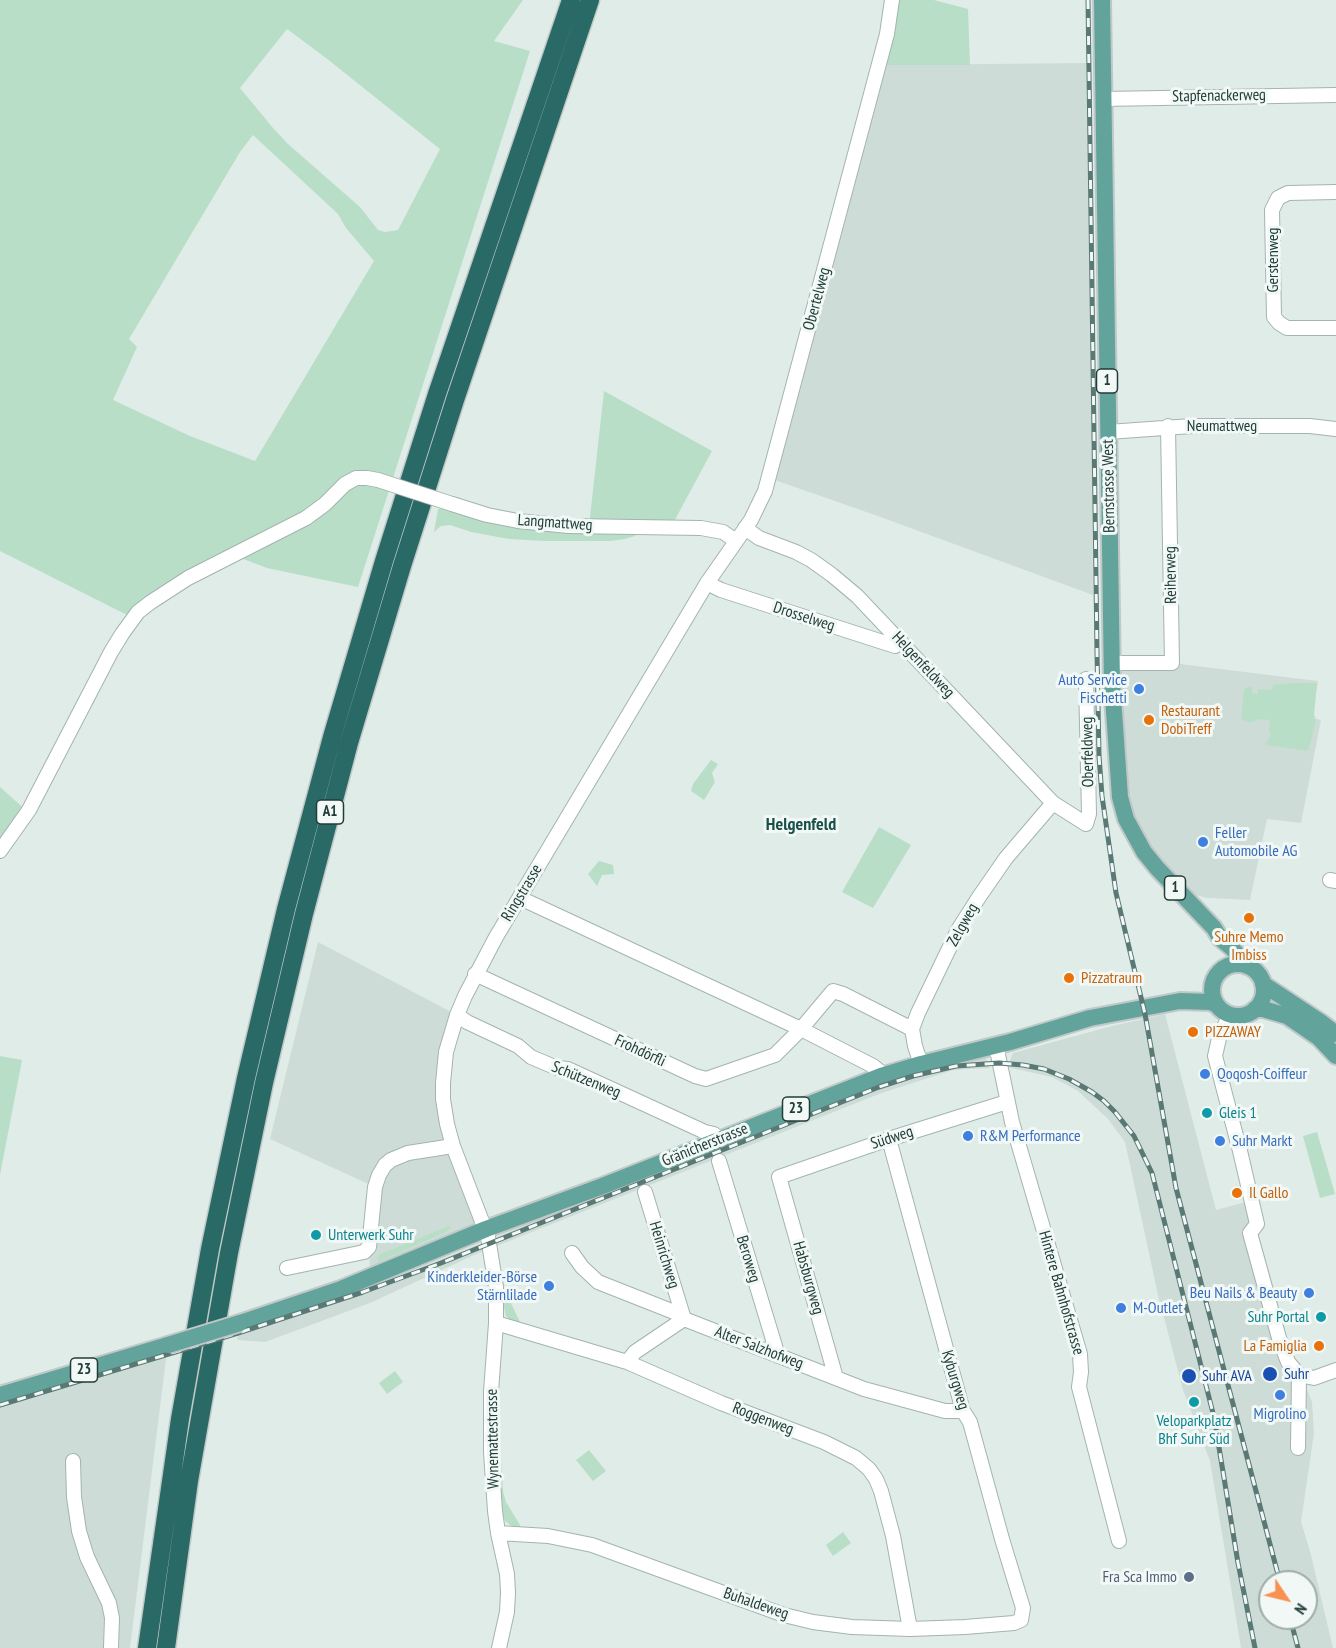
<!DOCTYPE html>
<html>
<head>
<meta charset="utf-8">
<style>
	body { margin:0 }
	#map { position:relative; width:1336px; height:1648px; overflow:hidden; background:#e0ece8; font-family:"PT Sans Narrow",sans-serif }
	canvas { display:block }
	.north { position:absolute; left:1258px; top:1570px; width:60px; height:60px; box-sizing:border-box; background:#f1f8f5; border:2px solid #9dadaa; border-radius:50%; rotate:125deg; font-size:16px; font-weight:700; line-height:24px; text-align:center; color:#203d39 }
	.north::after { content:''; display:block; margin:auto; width:21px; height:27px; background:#f89151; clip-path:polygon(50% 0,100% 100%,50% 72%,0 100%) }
</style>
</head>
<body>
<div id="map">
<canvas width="1336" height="1648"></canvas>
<div class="north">N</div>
</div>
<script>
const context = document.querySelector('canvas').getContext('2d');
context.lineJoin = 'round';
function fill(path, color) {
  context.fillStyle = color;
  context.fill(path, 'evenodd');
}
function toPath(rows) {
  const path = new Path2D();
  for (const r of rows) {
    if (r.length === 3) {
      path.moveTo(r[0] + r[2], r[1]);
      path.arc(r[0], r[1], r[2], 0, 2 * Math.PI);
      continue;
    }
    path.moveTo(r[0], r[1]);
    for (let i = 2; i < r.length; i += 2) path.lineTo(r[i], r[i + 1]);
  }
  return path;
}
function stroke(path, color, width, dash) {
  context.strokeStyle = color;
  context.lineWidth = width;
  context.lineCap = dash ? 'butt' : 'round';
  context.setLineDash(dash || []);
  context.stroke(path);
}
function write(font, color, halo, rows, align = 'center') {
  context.font = font + ' "PT Sans Narrow",sans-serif';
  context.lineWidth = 6;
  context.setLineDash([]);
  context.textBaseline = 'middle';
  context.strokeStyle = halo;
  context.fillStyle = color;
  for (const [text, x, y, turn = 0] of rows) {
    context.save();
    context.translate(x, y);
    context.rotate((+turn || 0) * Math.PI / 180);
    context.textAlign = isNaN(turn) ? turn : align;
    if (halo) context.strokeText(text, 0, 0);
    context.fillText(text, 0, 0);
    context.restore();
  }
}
const built = toPath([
	[1090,63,1093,595,875,515,769,478,879,65],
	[1112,663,1172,663,1318,681,1312,718,1321,720,1301,823,1267,819,1250,900,1208,898,1178,891,1126,819],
	[318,942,457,1015,443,1099,486,1229,370,1277,369,1247,375,1187,270,1139],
	[1165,1014,1216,1210,1246,1202,1287,1337,1312,1402,1314,1433,1301,1522,1310,1551,1333,1648,1241,1648,1210,1461,1183,1390,1158,1295,1125,1142,1108,1119,1078,1091,1052,1077,1007,1067,1013,1053,1112,1026],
	[1270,1582,1306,1582,1306,1618,1270,1618],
	[986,1058,990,1068,953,1070,879,1094,474,1255,370,1303,265,1342,237,1340,239,1329,335,1299,412,1271,876,1084,946,1063],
	[167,1351,130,1648,0,1648,0,1402]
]);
const green = toPath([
	[0,0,523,0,494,41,530,51,358,587,267,568,233,555,133,618,0,551],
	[287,29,326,58,440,149,398,230,385,232,378,230,360,207,288,144,273,128,240,88],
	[253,135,338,214,346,228,374,261,255,461,190,436,113,400,137,347,129,339,240,152],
	[892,0,934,0,968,9,970,65,879,65],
	[604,391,712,451,671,527,637,533,635,536,625,539,610,541,545,541,509,539,471,532,450,525,441,526,434,532,438,509,452,504,589,526],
	[1291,683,1317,683,1314,715,1316,720,1310,745,1307,751,1266,745,1269,737,1271,737,1269,730,1270,720,1258,719,1250,723,1241,719,1244,689,1252,686,1252,693,1257,694,1258,689,1272,690,1273,685],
	[711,760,718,764,712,773,715,782,704,800,691,791,693,784],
	[0,787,28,812,0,851],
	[879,827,911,845,873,908,842,892],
	[599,861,613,865,614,874,602,875,597,886,588,874],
	[0,1056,22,1060,0,1175],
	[1317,1132,1335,1194,1320,1198,1303,1136],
	[449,1226,451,1227,446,1232,378,1262,378,1255],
	[503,1287,520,1322,520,1324,513,1322,506,1316,503,1303],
	[395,1371,403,1382,387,1394,379,1383],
	[499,1429,503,1491,506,1502,520,1525,519,1530,514,1528,505,1521,502,1513,498,1472,497,1431],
	[589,1450,606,1471,593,1481,576,1460],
	[843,1532,851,1543,833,1556,826,1545]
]);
const minor = toPath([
	[1103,99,1336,95],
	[1336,192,1288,193,1278,198,1272,210,1274,317,1279,323,1287,328,1336,328],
	[1108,432,1192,426,1310,426,1336,429],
	[452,504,487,515,518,521,569,526,701,528,723,532,736,541],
	[745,528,759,538,796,552,811,560,832,575,857,596,1053,803,1086,824,1089,814,1086,679],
	[707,583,721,590,895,646,901,642],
	[1112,663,1172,663,1168,426],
	[0,851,29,810,111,652,122,634,138,612,151,602,188,578,306,518,325,504,345,484,356,478,367,478,378,480],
	[1330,880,1336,881],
	[520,898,801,1029,873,1066,878,1070,881,1076],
	[475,974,695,1076,706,1079,775,1055,801,1029,833,991,843,994,912,1029],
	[457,1015,467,1022,518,1046,531,1057,557,1068,568,1069,705,1132,714,1134,718,1140],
	[1234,1015,1229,1018,1220,1034,1215,1056,1240,1151,1257,1224,1250,1233,1279,1338,1288,1362,1299,1375,1314,1378,1336,1370],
	[996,1045,1012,1122,1080,1354,1081,1372,1079,1387,1119,1541],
	[921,1064,915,1046,912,1029,918,1013,958,930,979,897,1006,858,1053,803],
	[719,1161,778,1356],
	[645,1192,684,1319],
	[572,1253,582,1267,598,1282,674,1312,684,1319,864,1389,945,1411,963,1411],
	[287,1268,364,1252,369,1247,375,1187,379,1175,385,1165,391,1160,408,1153,453,1146],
	[496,1323,627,1362,721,1403,824,1442,856,1458,869,1469,876,1479,881,1491,893,1536,910,1629],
	[627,1362,635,1352,684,1319],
	[836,1378,779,1177,889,1139,1007,1102],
	[1298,1448,1299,1375],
	[73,1461,74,1497,79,1531,87,1557,109,1603,112,1618,111,1648],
	[498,1533,548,1536,592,1545,784,1615,813,1622,852,1627,910,1629,965,1627,1014,1623,1021,1620,1023,1608,1002,1539,970,1422,963,1411,889,1139],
	[499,1648,507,1612,508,1593,507,1574,498,1533,495,1511,491,1452,491,1392,496,1323,496,1287,488,1237,453,1146,447,1124,443,1099,443,1083,446,1052,457,1015,465,996,496,937,707,583,751,520,765,491,887,34,892,0]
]);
const major = toPath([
	[1102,0,1112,683,1120,797,1126,819,1144,852,1157,868,1214,928,1220,938,1232,948,1247,966],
	[1238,990,26],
	[1263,984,1322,1023,1336,1034],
	[1255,1009,1263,1009,1287,1016,1319,1038,1336,1056],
	[240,1323,341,1289,486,1229,600,1187,881,1076,921,1064,1010,1042,1090,1018,1180,1001,1210,1002,1217,1005],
	[0,1395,168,1345]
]);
const highway = toPath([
	[147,1648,180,1419,210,1249,246,1078,286,909,332,737,384,561,437,394,571,0],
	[166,1648,189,1481,229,1253,264,1083,304,914,349,743,402,566,455,400,590,0]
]);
const rail = toPath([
	[1088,0,1097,652,1099,756,1102,796,1116,893,1145,1014,1176,1188,1280,1582],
	[0,1405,238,1333,363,1292,441,1263,879,1087,913,1076,956,1066,999,1063,1023,1065,1044,1069,1069,1079,1092,1092,1104,1101,1115,1112,1134,1136,1152,1173,1214,1417,1238,1563,1255,1648],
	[1290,1618,1298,1648]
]);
const minorBridge = toPath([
	[378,480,452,504]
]);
const majorBridge = toPath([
	[168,1345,240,1323]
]);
const markers = [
	[1139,689,6,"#3f7fe0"],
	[1149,720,6,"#e8710a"],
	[1203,842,6,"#3f7fe0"],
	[1249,918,6,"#e8710a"],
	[1069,978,6,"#e8710a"],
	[1193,1032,6,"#e8710a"],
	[1205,1074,6,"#3f7fe0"],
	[1207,1113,6,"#0f9aa8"],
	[968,1136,6,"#3f7fe0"],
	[1220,1141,6,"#3f7fe0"],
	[1237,1193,6,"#e8710a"],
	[316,1235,6,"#0f9aa8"],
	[549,1286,6,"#3f7fe0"],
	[1309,1293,6,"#3f7fe0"],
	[1121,1308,6,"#3f7fe0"],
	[1321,1317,6,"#0f9aa8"],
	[1319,1346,6,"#e8710a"],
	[1270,1374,8,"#1a4fb4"],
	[1189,1376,8,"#1a4fb4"],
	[1280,1395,6,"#3f7fe0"],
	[1194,1402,6,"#0f9aa8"],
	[1189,1577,6,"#5c6f8a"]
];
const shields = [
	[1107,381,21],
	[330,812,27],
	[1175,888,21],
	[796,1109,27],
	[84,1370,27]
];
const shieldNames = [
	["1",1107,381],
	["A1",330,812],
	["1",1175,888],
	["23",796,1109],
	["23",84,1370]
];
const streetNames = [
	["Stapfenackerweg",1219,96,-1],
	["Gerstenweg",1273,260,-90],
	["Obertelweg",817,299,-75],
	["Neumattweg",1222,426],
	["Bernstrasse West",1109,486,-91],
	["Langmattweg",555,523,4],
	["Reiherweg",1171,575,-91],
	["Drosselweg",804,617,18],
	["Helgenfeldweg",923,665,47],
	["Oberfeldweg",1088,752,-91],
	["Ringstrasse",522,893,-59],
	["Zelgweg",963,925,-61],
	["Frohdörfli",640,1051,25],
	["Schützenweg",586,1080,22],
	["Südweg",892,1138,-18],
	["Gränicherstrasse",705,1145,-22],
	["Heinrichweg",664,1255,73],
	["Beroweg",748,1259,73],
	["Habsburgweg",808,1278,74],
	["Hintere Bahnhofstrasse",1061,1293,74],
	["Alter Salzhofweg",759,1348,21],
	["Kyburgweg",955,1380,73],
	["Roggenweg",763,1419,21],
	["Wynemattestrasse",493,1439,-91],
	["Buhaldeweg",756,1604,19]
];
const shopNames = [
	["Auto Service",1127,680,"right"],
	["Fischetti",1127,698,"right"],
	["Feller",1215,833],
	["Automobile AG",1215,851],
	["Qoqosh-Coiffeur",1217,1074],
	["R&M Performance",980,1136],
	["Suhr Markt",1232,1141],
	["Kinderkleider-Börse",537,1277,"right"],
	["Stärnlilade",537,1295,"right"],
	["Beu Nails & Beauty",1297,1293,"right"],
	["M-Outlet",1133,1308],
	["Migrolino",1280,1414,"center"]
];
const foodNames = [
	["Restaurant",1161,711],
	["DobiTreff",1161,729],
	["Suhre Memo",1249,937,"center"],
	["Imbiss",1249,955,"center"],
	["Pizzatraum",1081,978],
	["PIZZAWAY",1205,1032],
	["Il Gallo",1249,1193],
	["La Famiglia",1307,1346,"right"]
];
const cultureNames = [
	["Gleis 1",1219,1113],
	["Unterwerk Suhr",328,1235],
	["Suhr Portal",1309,1317,"right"],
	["Veloparkplatz",1194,1421,"center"],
	["Bhf Suhr Süd",1194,1439,"center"]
];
const transitNames = [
	["Suhr",1284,1374],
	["Suhr AVA",1202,1376]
];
const serviceNames = [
	["Fra Sca Immo",1177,1577]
];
const neighbourhoodNames = [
	["Helgenfeld",801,825]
];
fill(built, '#cedcd7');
fill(green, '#b8dec7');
stroke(minor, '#a3b4b0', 16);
stroke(major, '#c1c9c8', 20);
stroke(highway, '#c1c9c8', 21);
stroke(minor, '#fff', 14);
stroke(major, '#62a39c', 16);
stroke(highway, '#2a6a66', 18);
stroke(rail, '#5a7975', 5);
stroke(rail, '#f1f8f5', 3, [9]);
stroke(minorBridge, '#a3b4b0', 16, []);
stroke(majorBridge, '#c1c9c8', 20, []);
stroke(minorBridge, '#fff', 14);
stroke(majorBridge, '#62a39c', 16);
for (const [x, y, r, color] of markers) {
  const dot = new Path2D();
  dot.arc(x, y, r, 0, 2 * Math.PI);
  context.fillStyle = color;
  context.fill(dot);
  stroke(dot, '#f1f8f5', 2);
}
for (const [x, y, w] of shields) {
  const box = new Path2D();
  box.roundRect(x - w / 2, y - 12, w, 24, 4.5);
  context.fillStyle = '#f1f8f5';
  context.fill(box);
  stroke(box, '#203d39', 1.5);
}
write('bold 15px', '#203d39', null, shieldNames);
write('16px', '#203d39', '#f1f8f5', streetNames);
write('16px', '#366cbe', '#f1f8f5', shopNames, 'left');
write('16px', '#c56008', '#f1f8f5', foodNames, 'left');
write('16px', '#0d838f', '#f1f8f5', cultureNames, 'left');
write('16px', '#164399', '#f1f8f5', transitNames, 'left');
write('16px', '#4e5e75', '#f1f8f5', serviceNames, 'right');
write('bold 18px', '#1b504a', '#f1f8f5', neighbourhoodNames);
</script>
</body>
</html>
